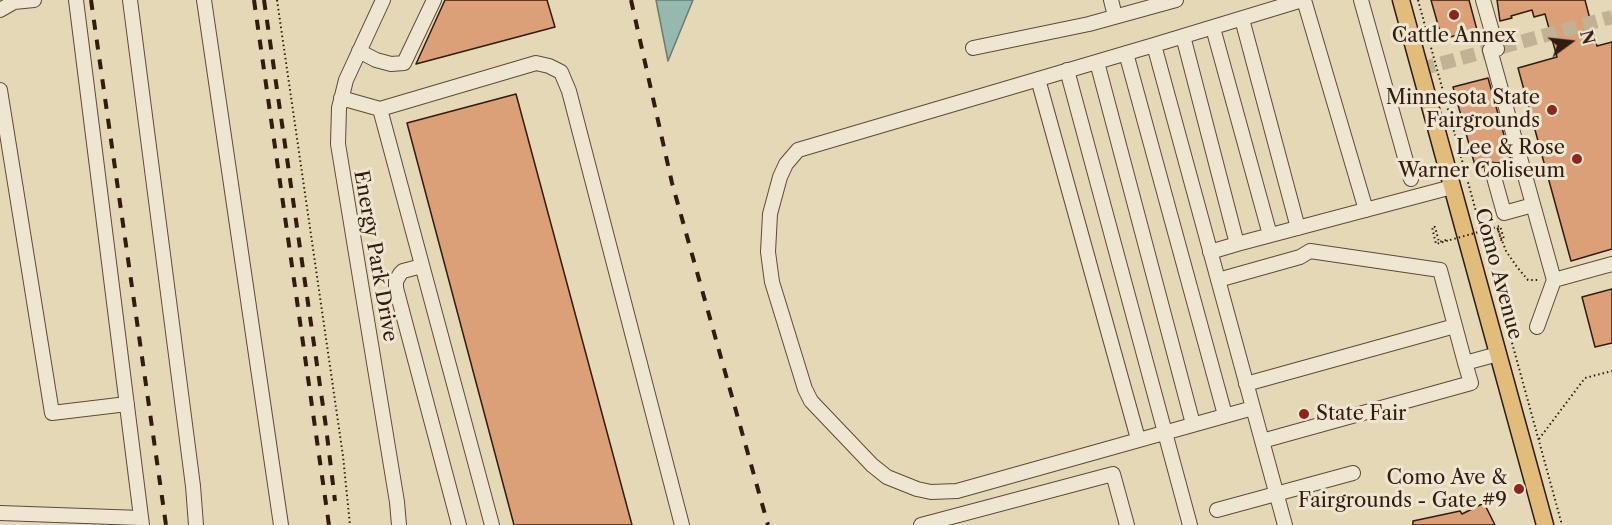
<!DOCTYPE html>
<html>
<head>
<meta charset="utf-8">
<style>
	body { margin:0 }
	#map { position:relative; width:1612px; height:525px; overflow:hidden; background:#e5d8b6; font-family:"Libre Caslon Text",serif }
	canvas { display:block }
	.north { position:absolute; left:1540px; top:12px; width:60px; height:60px; -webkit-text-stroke:4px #eee6d0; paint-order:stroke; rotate:75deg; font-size:16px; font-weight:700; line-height:24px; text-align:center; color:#321b0f }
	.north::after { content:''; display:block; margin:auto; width:21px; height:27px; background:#321b0f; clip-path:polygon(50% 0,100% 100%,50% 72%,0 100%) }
</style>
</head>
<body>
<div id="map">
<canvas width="1612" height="525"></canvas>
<div class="north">N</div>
</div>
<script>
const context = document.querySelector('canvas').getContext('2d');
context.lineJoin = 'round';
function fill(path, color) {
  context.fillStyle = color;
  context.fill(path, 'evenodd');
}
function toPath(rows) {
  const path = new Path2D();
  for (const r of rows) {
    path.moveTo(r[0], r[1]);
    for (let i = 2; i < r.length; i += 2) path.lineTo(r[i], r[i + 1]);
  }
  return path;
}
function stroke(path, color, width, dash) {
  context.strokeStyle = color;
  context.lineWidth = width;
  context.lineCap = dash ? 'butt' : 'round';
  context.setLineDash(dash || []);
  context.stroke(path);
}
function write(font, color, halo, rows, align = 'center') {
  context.font = font + ' "Libre Caslon Text",serif';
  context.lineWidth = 6;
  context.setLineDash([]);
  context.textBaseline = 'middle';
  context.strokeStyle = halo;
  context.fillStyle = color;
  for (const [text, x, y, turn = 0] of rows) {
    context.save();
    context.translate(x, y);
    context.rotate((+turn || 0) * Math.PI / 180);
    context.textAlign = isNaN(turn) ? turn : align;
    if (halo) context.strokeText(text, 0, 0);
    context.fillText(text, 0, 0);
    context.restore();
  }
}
const water = toPath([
	[656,0,693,0,668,61,656,0]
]);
const building = toPath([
	[445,0,547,0,555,27,416,64,445,0],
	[1431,0,1469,0,1477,30,1442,39,1431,0],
	[1497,0,1585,0,1597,46,1612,42,1612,249,1571,261,1518,68,1557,57,1545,14,1534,17,1532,10,1511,16,1512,18,1500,21,1497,0],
	[1488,78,1511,160,1498,163,1489,162,1483,167,1476,169,1453,87,1488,78],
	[516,94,632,525,514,525,407,123,516,94],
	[1612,289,1612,343,1595,347,1582,297,1612,289],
	[1484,503,1495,525,1413,525,1413,521,1460,511,1462,514,1484,503]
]);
const minorTunnel = toPath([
	[1421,69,1612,17]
]);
const path = toPath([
	[277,0,343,456,350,525],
	[1418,0,1562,525],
	[1498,229,1497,227,1506,251,1517,267,1528,280,1540,280],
	[1446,240,1439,242,1435,227,1432,227,1436,244,1450,240],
	[1539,439,1585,378,1612,371]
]);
const minor = toPath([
	[76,0,142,525],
	[130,0,193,486,196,525],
	[204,0,281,525],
	[383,0,346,80,339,108,338,144,397,502,399,525],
	[1111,0,1115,16],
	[1304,0,1366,210],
	[1361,0,1411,179],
	[1483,0,1497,49],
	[0,10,14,2,34,0],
	[1242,19,1298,228],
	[1213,28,1270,235],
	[1183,36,1237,244,1452,187],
	[1154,45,798,150,786,164,780,177,770,214,768,252,772,282,805,389,811,401,872,465,887,477,917,489,931,492,957,491,1253,408],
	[973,48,1089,24,1176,0],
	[1490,50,1554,280],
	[359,51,376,60,391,64,404,63,434,0],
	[1126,53,1225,415],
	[1097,62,1193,424],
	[1067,70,1190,525],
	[1038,79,1138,439],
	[0,90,52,413,127,404],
	[341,98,380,109,536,63,549,66,561,72,569,91,682,525],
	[380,109,492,525],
	[1492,170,1504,213,1533,205],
	[1210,252,1237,244],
	[422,266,403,271,400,274,396,281,396,288,459,525],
	[1218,280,1300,257,1310,251,1440,270,1465,363],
	[1537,327,1554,280,1612,264],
	[1246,384,1455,326],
	[1262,441,1471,383,1465,363,1498,354],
	[1217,510,1353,473],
	[0,513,141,518],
	[921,525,1113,474,1127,525],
	[1285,525,1154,45,1302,0]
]);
const major = toPath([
	[1401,0,1545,525]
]);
const rail = toPath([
	[91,0,166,525],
	[254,0,329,525],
	[264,0,326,427,335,501],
	[631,0,672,183,768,525]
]);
const pathBridge = toPath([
	[1450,240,1500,226,1504,239,1501,240,1498,229]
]);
const markers = [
	[1454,15,6,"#8f2418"],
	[1552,110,6,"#8f2418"],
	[1577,159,6,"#8f2418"],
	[1304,414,6,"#8f2418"],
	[1519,489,6,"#8f2418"]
];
const poiNames = [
	["Cattle Annex",1454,36,"center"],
	["Minnesota State",1540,98],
	["Fairgrounds",1540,121],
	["Lee & Rose",1565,148],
	["Warner Coliseum",1565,171],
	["State Fair",1316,414,"left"],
	["Como Ave &",1507,478],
	["Fairgrounds - Gate #9",1507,501]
];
const streetNames = [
	["Energy Park Drive",375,256,80],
	["Como Avenue",1498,274,75]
];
fill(water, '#96b9af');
stroke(water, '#6e7a6f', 1.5);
fill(building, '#dba078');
stroke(building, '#321b0f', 1.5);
stroke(minorTunnel, '#c1b295', 14, [14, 7]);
stroke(minor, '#5f4a39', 16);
stroke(major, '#321b0f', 19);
stroke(path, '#321b0f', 2, [1.5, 3]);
stroke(minor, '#eee6d0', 14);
stroke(major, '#e2bc7b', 16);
stroke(rail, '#321b0f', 4, [10, 10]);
stroke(pathBridge, '#321b0f', 2, [1.5, 3]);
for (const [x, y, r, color] of markers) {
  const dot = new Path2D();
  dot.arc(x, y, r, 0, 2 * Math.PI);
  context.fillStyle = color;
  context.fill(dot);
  stroke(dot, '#eee6d0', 2);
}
write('20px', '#321b0f', '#eee6d0', poiNames, 'right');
write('20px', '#321b0f', '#eee6d0', streetNames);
</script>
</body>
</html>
